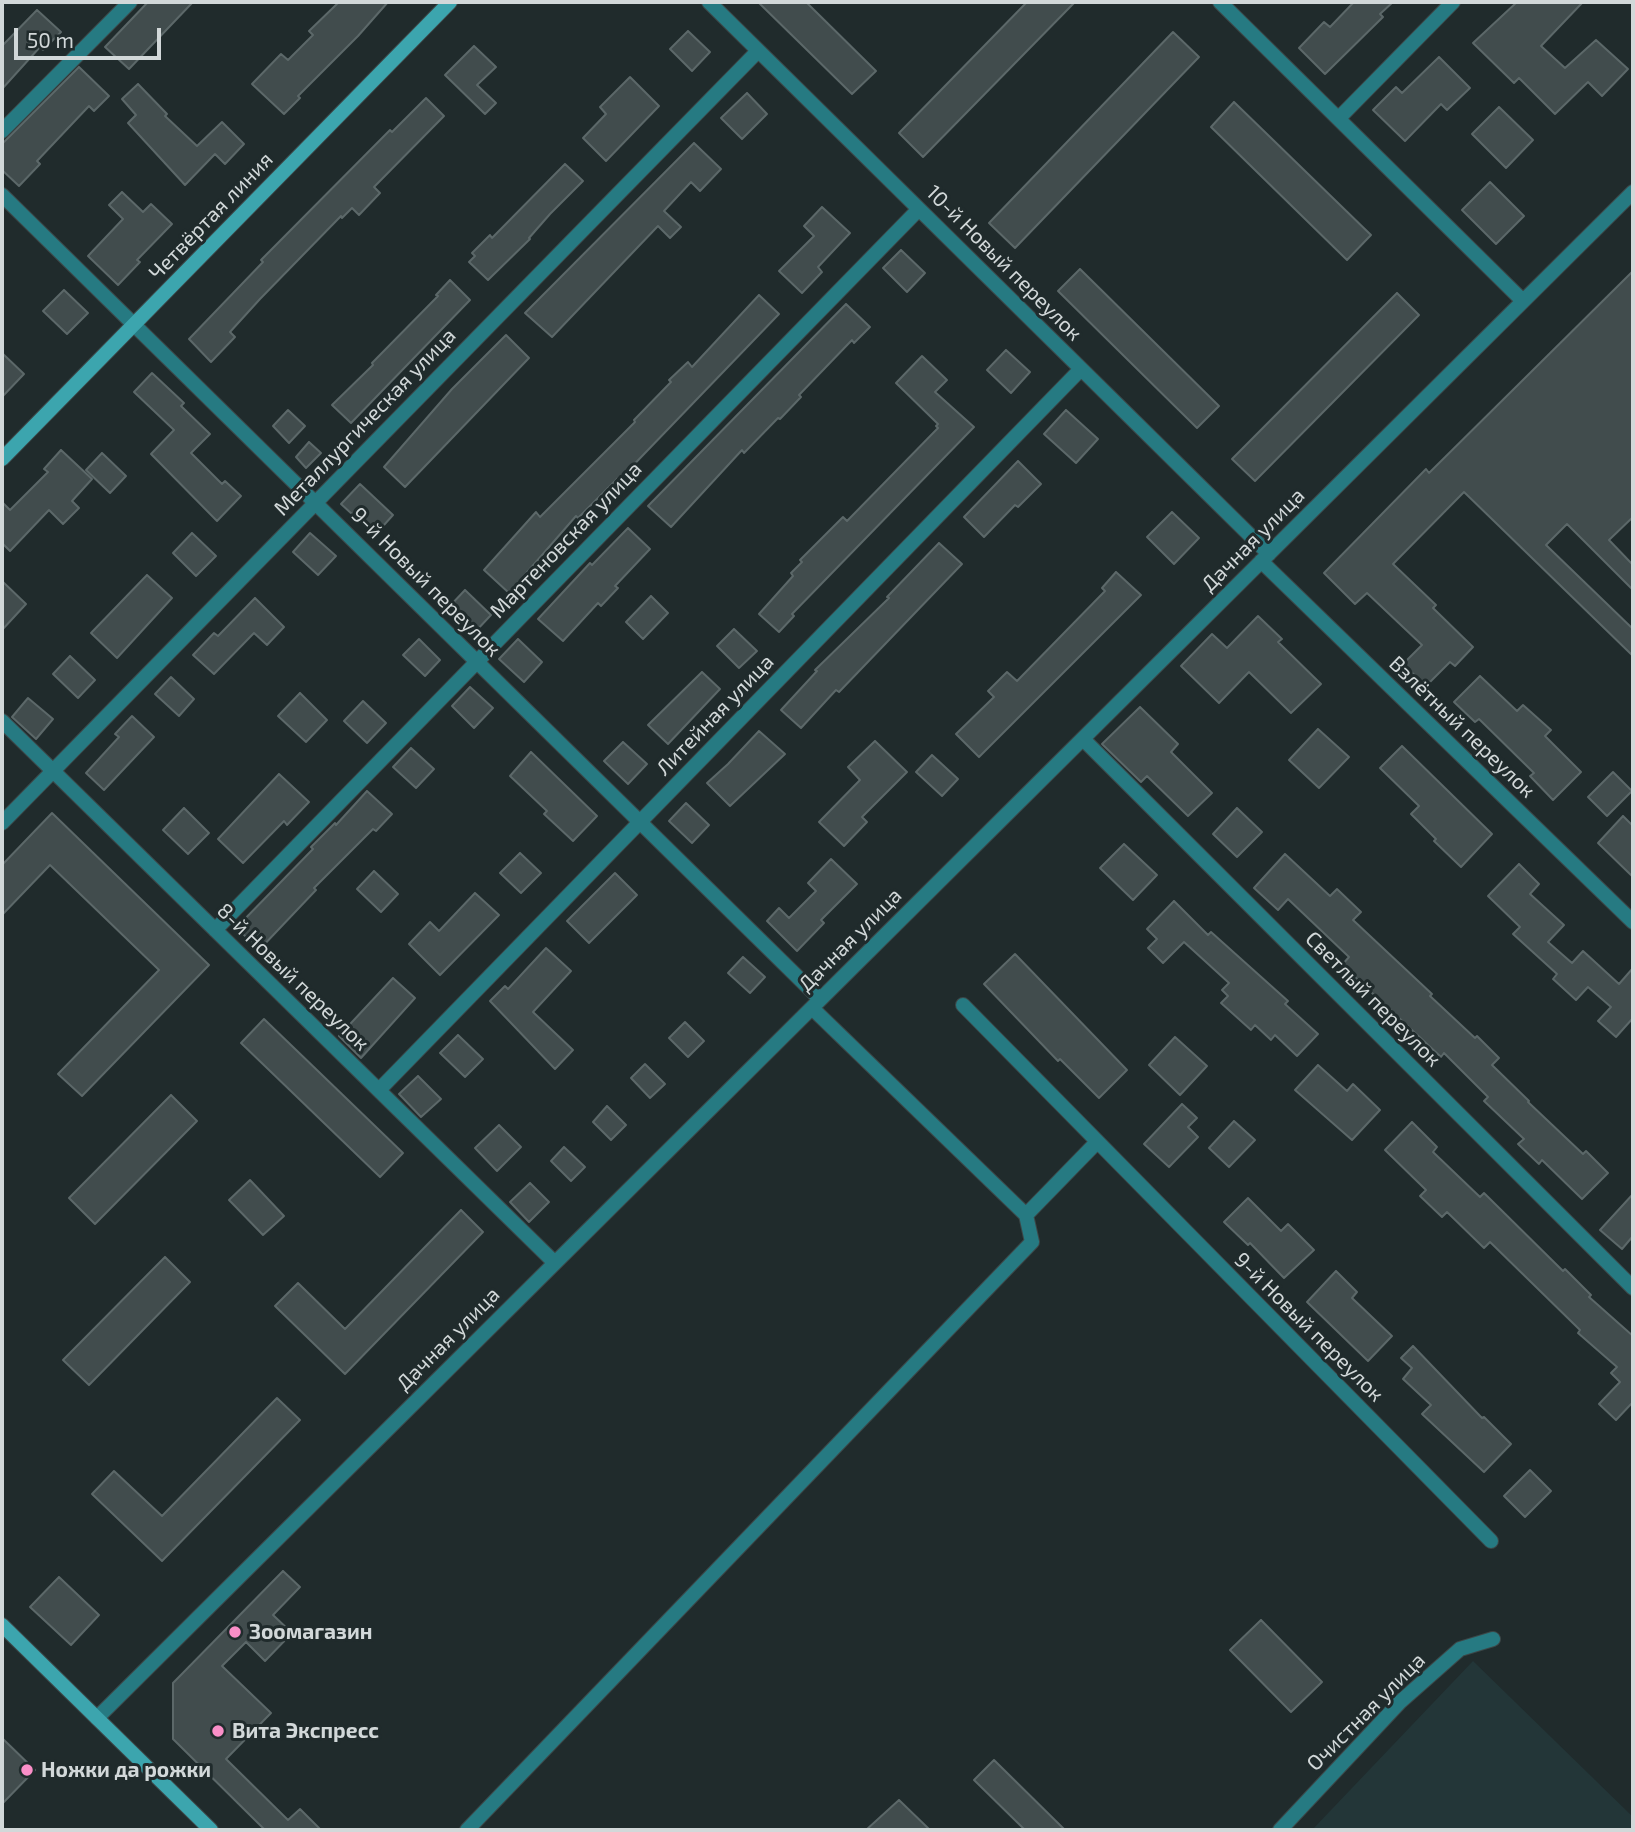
<!DOCTYPE html>
<html>
<head>
<meta charset="utf-8">
<style>
	body { margin:0 }
	#map { position:relative; width:1635px; height:1832px; overflow:hidden; background:#202b2c; font-family:"Exo 2",sans-serif }
	canvas { display:block }
	.frame { position:absolute; inset:0; border:4px solid #d2d8d9; pointer-events:none }
	.scale { position:absolute; left:14px; top:28px; width:147px; height:32px; box-sizing:border-box; border:4px solid #d2d8d9; border-top:0; padding-left:9px; font-size:21px; line-height:24px; white-space:nowrap; color:#d2d8d9; -webkit-text-stroke:5px #202b2c; paint-order:stroke }
</style>
</head>
<body>
<div id="map">
<canvas width="1635" height="1832"></canvas>
<div class="frame"></div>
<div class="scale">50 m</div>
</div>
<script>
const context = document.querySelector('canvas').getContext('2d');
context.lineJoin = 'round';
function fill(path, color) {
  context.fillStyle = color;
  context.fill(path, 'evenodd');
}
function toPath(rows) {
  const path = new Path2D();
  for (const r of rows) {
    path.moveTo(r[0], r[1]);
    for (let i = 2; i < r.length; i += 2) path.lineTo(r[i], r[i + 1]);
  }
  return path;
}
function stroke(path, color, width, dash) {
  context.strokeStyle = color;
  context.lineWidth = width;
  context.lineCap = dash ? 'butt' : 'round';
  context.setLineDash(dash || []);
  context.stroke(path);
}
function write(font, color, halo, rows, align = 'center') {
  context.font = font + ' "Exo 2",sans-serif';
  context.lineWidth = 6;
  context.setLineDash([]);
  context.textBaseline = 'middle';
  context.strokeStyle = halo;
  context.fillStyle = color;
  for (const [text, x, y, turn = 0] of rows) {
    context.save();
    context.translate(x, y);
    context.rotate((+turn || 0) * Math.PI / 180);
    context.textAlign = isNaN(turn) ? turn : align;
    if (halo) context.strokeText(text, 0, 0);
    context.fillText(text, 0, 0);
    context.restore();
  }
}
const built = toPath([
	[1473,1661,1633,1817,1633,1830,1312,1830]
]);
const building = toPath([
	[148,2,193,2,129,69,105,47,148,2],
	[339,2,388,2,358,36,298,96,300,98,284,114,252,84,281,54,288,60,313,35,309,31,339,2],
	[758,2,806,2,876,71,852,94,758,2],
	[1027,2,1075,2,923,157,899,133,1027,2],
	[1354,2,1393,2,1380,14,1383,17,1325,74,1299,48,1324,22,1330,27,1354,2],
	[1517,2,1583,2,1541,46,1565,68,1596,40,1628,69,1602,96,1588,82,1555,114,1519,78,1514,83,1473,43,1517,2],
	[37,10,61,32,43,50,40,47,2,89,2,46,37,10],
	[688,31,710,52,692,71,670,49,688,31],
	[1173,32,1199,57,1015,248,989,223,1173,32],
	[474,46,496,67,477,85,496,103,485,114,445,75,474,46],
	[1439,57,1470,88,1447,110,1441,104,1405,141,1373,110,1396,87,1402,93,1439,57],
	[79,67,109,96,94,111,89,106,37,161,40,164,19,186,2,170,2,144,79,67],
	[630,77,659,106,606,161,583,138,606,114,600,107,630,77],
	[138,84,167,114,165,116,197,146,222,122,244,144,225,164,215,154,185,185,128,123,136,115,122,99,138,84],
	[747,93,767,114,742,139,721,118,747,93],
	[426,98,444,116,374,187,380,193,359,215,352,208,342,218,341,216,260,299,230,332,235,337,211,362,189,339,263,262,261,260,390,130,392,132,426,98],
	[1234,102,1371,235,1347,260,1211,127,1234,102],
	[1499,107,1533,140,1506,168,1472,134,1499,107],
	[694,143,721,169,700,191,691,182,664,211,681,227,670,238,658,226,552,337,525,313,694,143],
	[565,164,583,181,550,214,529,238,530,239,488,280,469,262,475,256,472,253,490,235,492,238,565,164],
	[1490,182,1524,216,1496,244,1462,210,1490,182],
	[122,192,143,212,151,204,172,224,137,260,140,262,118,285,88,256,123,219,109,205,122,192],
	[822,207,850,233,818,267,822,272,802,293,779,271,814,236,804,226,822,207],
	[901,250,925,273,907,292,883,268,901,250],
	[1080,269,1219,406,1197,428,1058,291,1080,269],
	[1633,271,1633,517,1609,540,1633,565,1633,590,1567,524,1546,545,1633,629,1633,656,1464,492,1393,564,1436,605,1433,608,1473,647,1455,666,1450,662,1426,686,1403,664,1422,645,1367,593,1355,604,1324,573,1426,469,1429,473,1633,271],
	[450,280,470,300,351,423,332,405,373,365,372,363,438,296,436,295,450,280],
	[64,290,88,313,67,334,43,311,64,290],
	[1397,293,1419,315,1255,481,1232,459,1397,293],
	[759,295,779,314,620,479,619,477,578,518,576,516,509,593,484,570,536,512,540,517,635,422,634,420,671,382,669,380,688,362,692,367,759,295],
	[846,304,870,327,854,343,852,340,799,395,801,397,780,419,778,418,744,453,742,450,671,527,648,506,846,304],
	[506,335,529,358,405,487,384,467,452,389,506,335],
	[1006,350,1030,372,1011,393,987,370,1006,350],
	[2,353,24,374,2,397,2,353],
	[922,356,947,380,935,392,974,427,792,614,794,616,779,632,759,614,793,576,791,573,802,562,800,560,843,517,847,521,938,428,936,426,938,424,896,383,922,356],
	[152,373,184,403,181,406,210,434,191,453,222,484,225,481,241,496,217,521,151,454,174,430,134,392,152,373],
	[288,410,305,426,289,443,273,426,288,410],
	[1066,410,1098,439,1076,463,1044,434,1066,410],
	[309,442,321,453,306,468,296,457,309,442],
	[61,450,92,479,72,501,79,508,63,524,49,510,10,551,2,543,2,502,10,510,48,472,44,469,61,450],
	[102,453,126,476,110,493,86,470,102,453],
	[1018,461,1041,484,1018,507,1015,505,984,537,964,517,1018,461],
	[360,484,393,515,375,535,341,504,360,484],
	[1172,512,1199,538,1174,564,1147,537,1172,512],
	[628,528,650,549,615,586,618,588,601,606,598,603,563,641,538,619,590,563,592,565,628,528],
	[192,533,216,556,196,576,173,553,192,533],
	[310,533,336,556,318,575,293,552,310,533],
	[939,543,962,564,839,692,836,690,801,728,781,710,817,671,815,670,889,598,887,597,939,543],
	[1116,572,1141,595,979,757,956,734,994,697,988,691,1007,672,1017,681,1105,591,1102,588,1116,572],
	[147,575,172,598,117,658,91,633,147,575],
	[2,581,26,604,2,630,2,581],
	[465,590,491,615,475,632,448,608,465,590],
	[651,596,668,613,643,639,626,622,651,596],
	[255,598,284,627,267,645,254,633,214,674,193,655,214,633,218,636,255,598],
	[1258,616,1282,639,1278,642,1321,684,1291,713,1249,672,1219,703,1181,666,1212,634,1227,648,1258,616],
	[734,629,757,651,739,668,717,646,734,629],
	[419,639,440,660,425,676,403,655,419,639],
	[518,639,542,662,524,682,499,659,518,639],
	[70,656,95,680,78,698,53,674,70,656],
	[702,672,720,689,668,744,648,725,702,672],
	[1480,676,1517,711,1523,705,1551,730,1545,736,1581,772,1553,800,1530,776,1534,773,1479,719,1475,722,1454,702,1480,676],
	[171,677,194,699,179,716,155,694,171,677],
	[470,687,493,708,474,728,452,706,470,687],
	[300,693,327,720,306,742,278,716,300,693],
	[28,698,53,719,36,739,12,717,28,698],
	[363,701,386,723,367,743,344,721,363,701],
	[1140,707,1178,744,1171,752,1212,793,1188,816,1147,776,1141,782,1102,744,1140,707],
	[132,716,154,737,104,790,86,773,119,737,115,734,132,716],
	[1318,729,1349,757,1319,788,1289,760,1318,729],
	[759,731,785,754,730,806,707,783,728,764,759,731],
	[875,741,907,772,862,817,867,822,844,846,819,822,860,780,848,767,875,741],
	[623,742,647,764,628,784,604,761,623,742],
	[1402,746,1492,834,1461,867,1434,841,1436,839,1411,814,1419,806,1380,768,1402,746],
	[411,748,434,769,416,788,393,767,411,748],
	[531,752,597,816,573,841,544,814,547,811,510,776,531,752],
	[932,755,958,779,942,796,916,772,932,755],
	[1613,772,1632,791,1607,816,1588,797,1613,772],
	[279,774,309,802,287,825,284,821,243,863,218,839,279,774],
	[367,791,392,814,376,831,373,829,314,888,316,890,260,949,236,928,313,849,311,847,335,823,336,825,367,791],
	[686,803,709,825,692,843,669,821,686,803],
	[184,808,209,833,188,854,163,830,184,808],
	[1237,808,1262,832,1237,857,1213,834,1237,808],
	[52,813,209,965,82,1096,58,1074,159,970,50,865,2,915,2,865,52,813],
	[1623,816,1633,826,1633,877,1598,843,1623,816],
	[1124,844,1157,875,1133,900,1100,868,1124,844],
	[520,853,541,873,521,893,500,873,520,853],
	[1285,854,1330,896,1337,889,1361,912,1353,920,1432,994,1430,996,1475,1038,1477,1036,1499,1058,1492,1065,1529,1101,1528,1102,1583,1154,1586,1151,1608,1173,1582,1199,1542,1160,1539,1164,1518,1144,1524,1139,1484,1101,1488,1097,1444,1053,1441,1057,1342,965,1349,957,1288,899,1278,910,1254,888,1285,854],
	[831,859,857,884,821,920,824,923,797,951,767,921,779,908,789,918,816,891,808,883,831,859],
	[1519,864,1539,884,1530,894,1564,925,1548,942,1572,963,1583,951,1619,984,1633,968,1633,1018,1616,1037,1598,1021,1611,1007,1588,987,1576,1000,1553,979,1557,974,1513,934,1520,927,1488,896,1519,864],
	[374,871,398,894,381,912,357,889,374,871],
	[615,873,637,895,589,943,567,921,615,873],
	[475,893,499,915,440,975,409,944,430,922,439,931,475,893],
	[1174,901,1208,935,1211,932,1288,1001,1285,1004,1318,1034,1297,1056,1275,1035,1271,1040,1255,1025,1251,1030,1221,1003,1228,996,1222,990,1229,983,1184,942,1163,963,1148,948,1157,939,1147,929,1174,901],
	[546,948,571,971,533,1012,573,1050,555,1069,490,1001,505,986,508,989,546,948],
	[1015,954,1127,1070,1099,1098,1060,1059,1058,1061,984,984,1015,954],
	[743,957,765,977,750,993,728,973,743,957],
	[393,978,415,998,361,1058,339,1036,393,978],
	[264,1019,403,1153,380,1177,241,1043,264,1019],
	[685,1022,704,1041,688,1057,669,1038,685,1022],
	[458,1035,483,1059,465,1077,440,1053,458,1035],
	[1175,1037,1207,1066,1180,1095,1149,1065,1175,1037],
	[645,1064,665,1084,650,1098,631,1078,645,1064],
	[1318,1065,1347,1091,1353,1084,1380,1110,1352,1140,1295,1090,1318,1065],
	[418,1076,441,1099,421,1117,399,1094,418,1076],
	[171,1095,197,1121,95,1224,69,1198,171,1095],
	[1182,1104,1197,1118,1188,1127,1198,1137,1169,1167,1144,1144,1182,1104],
	[607,1106,626,1125,611,1140,593,1122,607,1106],
	[1234,1121,1255,1140,1229,1167,1209,1148,1234,1121],
	[1412,1122,1437,1147,1433,1152,1480,1197,1484,1193,1563,1271,1565,1269,1591,1295,1589,1297,1633,1336,1633,1402,1616,1420,1599,1404,1620,1382,1611,1373,1617,1367,1578,1333,1580,1330,1490,1242,1484,1248,1447,1212,1442,1217,1420,1196,1426,1190,1385,1150,1412,1122],
	[499,1125,521,1147,497,1171,475,1148,499,1125],
	[564,1147,585,1167,571,1181,551,1161,564,1147],
	[250,1180,284,1216,263,1235,229,1200,250,1180],
	[530,1183,549,1202,529,1222,510,1202,530,1183],
	[1633,1194,1633,1236,1622,1249,1600,1230,1633,1194],
	[1248,1198,1281,1231,1288,1224,1314,1250,1284,1278,1250,1243,1248,1245,1224,1222,1248,1198],
	[461,1210,483,1232,345,1374,275,1306,298,1283,345,1329,461,1210],
	[165,1257,190,1282,89,1385,63,1360,165,1257],
	[1336,1271,1357,1292,1352,1298,1392,1336,1368,1361,1307,1302,1336,1271],
	[1413,1346,1482,1418,1484,1417,1511,1444,1484,1472,1422,1414,1431,1405,1403,1379,1412,1368,1401,1358,1413,1346],
	[277,1398,300,1420,162,1561,92,1494,114,1471,162,1516,277,1398],
	[1530,1470,1551,1491,1525,1517,1504,1496,1530,1470],
	[283,1571,300,1587,273,1615,292,1633,265,1661,246,1642,222,1666,271,1713,226,1759,288,1820,300,1809,321,1830,265,1830,173,1739,173,1683,283,1571],
	[59,1577,99,1615,71,1645,30,1607,59,1577],
	[1261,1620,1322,1682,1291,1712,1230,1650,1261,1620],
	[2,1738,35,1770,2,1804,2,1738],
	[994,1760,1065,1830,1025,1830,974,1780,994,1760],
	[899,1800,930,1830,866,1830,899,1800]
]);
const street = toPath([
	[709,2,1269,554],
	[1220,2,1523,301],
	[1339,118,1453,2],
	[2,131,130,2],
	[2,195,820,999],
	[1261,561,1633,922],
	[2,721,555,1263],
	[1083,739,1633,1288],
	[2,823,758,51],
	[215,930,919,209],
	[963,1005,1491,1541],
	[812,1008,1026,1215,1097,1142],
	[379,1090,1081,369],
	[97,1718,1633,192],
	[467,1830,1032,1242,1026,1215],
	[1280,1830,1400,1702,1460,1649,1493,1639]
]);
const secondary = toPath([
	[2,459,450,2],
	[2,1625,211,1830]
]);
const markers = [
	[235,1632,7,"#fa8fc8"],
	[218,1731,7,"#fa8fc8"],
	[27,1770,7,"#fa8fc8"]
];
const streetNames = [
	["Четвёртая линия",211,216,-46],
	["10-й Новый переулок",1004,263,45],
	["Металлургическая улица",365,422,-46],
	["Мартеновская улица",566,540,-46],
	["Дачная улица",1253,540,-45],
	["9-й Новый переулок",426,582,45],
	["Литейная улица",715,715,-46],
	["Взлётный переулок",1462,727,44],
	["Дачная улица",850,940,-45],
	["8-й Новый переулок",293,977,44],
	["Светлый переулок",1373,999,45],
	["9-й Новый переулок",1309,1327,45],
	["Дачная улица",448,1339,-45],
	["Очистная улица",1366,1712,-45]
];
const poiNames = [
	["Зоомагазин",249,1632],
	["Вита Экспресс",232,1731],
	["Ножки да рожки",41,1770]
];
fill(built, '#233638');
fill(building, '#414c4d');
stroke(building, '#5c6869', 2);
stroke(street, '#3c4748', 16);
stroke(secondary, '#3c4748', 16);
stroke(street, '#267a82', 14);
stroke(secondary, '#3ca5ae', 14);
for (const [x, y, r, color] of markers) {
  const dot = new Path2D();
  dot.arc(x, y, r, 0, 2 * Math.PI);
  context.fillStyle = color;
  context.fill(dot);
  stroke(dot, '#202b2c', 2.5);
}
write('21px', '#d2d8d9', '#202b2c', streetNames);
write('bold 21px', '#d2d8d9', '#202b2c', poiNames, 'left');
</script>
</body>
</html>
